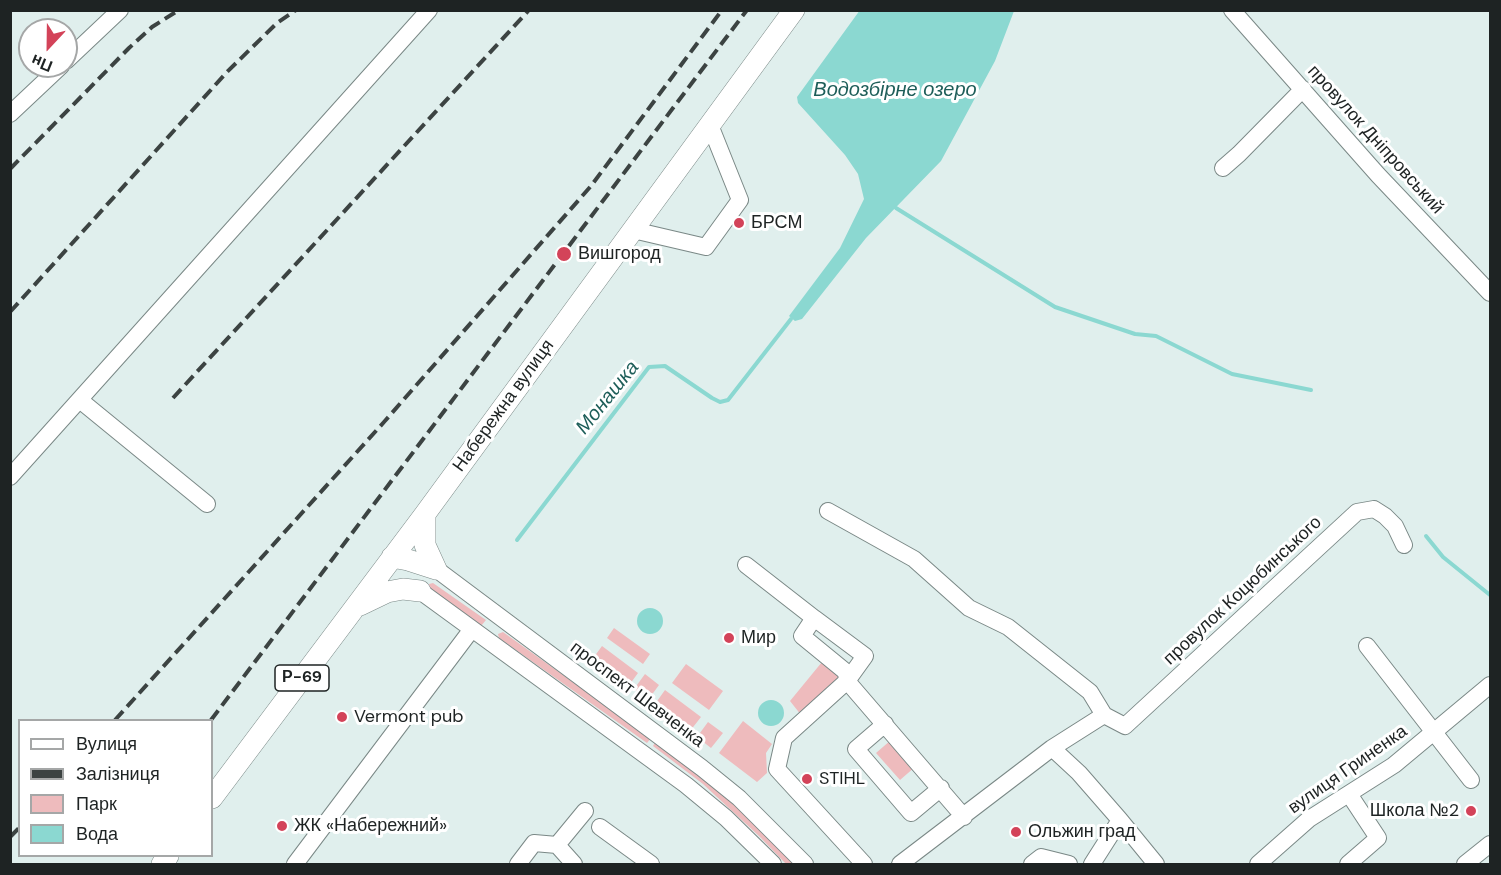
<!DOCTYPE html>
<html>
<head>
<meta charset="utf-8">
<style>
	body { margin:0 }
	#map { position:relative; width:1501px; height:875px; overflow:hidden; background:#e0efed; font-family:"DM Sans",sans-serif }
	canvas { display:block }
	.frame { position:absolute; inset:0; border:12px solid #1e2323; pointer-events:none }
	.legend { position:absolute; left:18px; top:719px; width:195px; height:138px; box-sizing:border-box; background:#fff; border:2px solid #a5a7a7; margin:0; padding:8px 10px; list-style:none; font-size:18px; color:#1e2323 }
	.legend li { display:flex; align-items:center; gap:12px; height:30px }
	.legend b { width:30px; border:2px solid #a5a7a7 }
	.north { position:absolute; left:18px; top:18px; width:60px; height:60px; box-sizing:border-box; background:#fff; border:2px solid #a5a7a7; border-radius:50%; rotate:202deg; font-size:16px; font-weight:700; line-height:24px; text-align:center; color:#1e2323 }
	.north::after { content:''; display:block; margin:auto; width:21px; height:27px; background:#d34359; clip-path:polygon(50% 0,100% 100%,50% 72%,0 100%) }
</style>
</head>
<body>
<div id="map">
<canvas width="1501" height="875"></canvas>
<div class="frame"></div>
<ul class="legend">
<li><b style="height:8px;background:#fff"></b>Вулиця</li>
<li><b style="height:8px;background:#3c4342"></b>Залізниця</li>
<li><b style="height:16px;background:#eebbbd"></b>Парк</li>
<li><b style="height:16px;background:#8bd8d1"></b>Вода</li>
</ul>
<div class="north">Пн</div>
</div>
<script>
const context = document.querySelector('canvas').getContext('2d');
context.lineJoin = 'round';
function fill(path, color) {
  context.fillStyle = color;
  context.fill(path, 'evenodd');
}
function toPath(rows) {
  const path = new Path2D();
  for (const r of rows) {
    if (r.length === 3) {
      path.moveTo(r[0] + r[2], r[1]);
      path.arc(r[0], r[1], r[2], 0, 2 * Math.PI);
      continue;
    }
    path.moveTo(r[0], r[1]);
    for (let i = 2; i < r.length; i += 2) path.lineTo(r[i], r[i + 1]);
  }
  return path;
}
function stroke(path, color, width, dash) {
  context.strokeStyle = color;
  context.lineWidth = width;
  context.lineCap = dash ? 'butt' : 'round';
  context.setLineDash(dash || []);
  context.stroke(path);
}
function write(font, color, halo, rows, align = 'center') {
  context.font = font + ' "DM Sans",sans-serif';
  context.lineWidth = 6;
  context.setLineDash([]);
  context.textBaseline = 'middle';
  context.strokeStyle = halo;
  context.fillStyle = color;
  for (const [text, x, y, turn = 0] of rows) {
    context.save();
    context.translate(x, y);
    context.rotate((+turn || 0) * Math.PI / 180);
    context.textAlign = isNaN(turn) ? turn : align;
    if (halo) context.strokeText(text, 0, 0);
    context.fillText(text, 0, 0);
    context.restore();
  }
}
const green = toPath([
	[433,583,486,620,481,626,430,589,429,584],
	[614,628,650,654,643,664,607,638],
	[503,632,651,738,647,743,499,638,498,634],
	[602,646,638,673,630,684,594,657],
	[822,662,846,682,805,720,790,701],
	[686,664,723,691,709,710,672,683],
	[645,674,659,685,648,700,634,689],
	[665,690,701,717,690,731,655,704],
	[743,721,772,744,766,753,767,773,757,782,719,753],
	[708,722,723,733,711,748,697,737],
	[891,740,915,767,900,780,876,753],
	[656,741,736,806,795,864,786,864,759,836,703,784,653,746]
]);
const water = toPath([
	[860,10,1014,11,995,61,941,161,866,238,802,319,795,321,789,316,840,248,864,199,858,174,845,155,798,103,797,97],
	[650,621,13],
	[771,713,13]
]);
const stream = toPath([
	[896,208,1055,307,1135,334,1156,336,1232,374,1311,390],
	[1426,536,1443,557,1490,595],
	[517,540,649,367,665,366,712,398,720,402,728,400,791,319]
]);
const minor = toPath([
	[1232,10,1378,175,1490,293],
	[66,61,120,10],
	[10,114,61,66],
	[1223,168,1239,154,1303,89],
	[633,230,706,247,740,200,710,125],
	[81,401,207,504],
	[10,477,429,10],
	[828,511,914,559,969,608,1008,627,1090,692,1104,715,1052,748,900,864],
	[746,565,814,618,802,636,846,672,847,681],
	[436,569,702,768,739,798,805,864],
	[420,591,686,785,726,818,773,864],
	[814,618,865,656,847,681],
	[1367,646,1471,780],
	[1104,715,1125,726,1357,512,1374,509,1385,516,1395,526,1404,545],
	[885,724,856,749,911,813,941,788],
	[1052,748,1079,773,1120,820,1156,864],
	[600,827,651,864],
	[557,845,574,864],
	[295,864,472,629],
	[518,864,534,843,557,845,585,811],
	[864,864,777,769,784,738,847,681,964,817],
	[1032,864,1041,857,1069,864],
	[1092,864,1120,820],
	[1258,864,1309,819,1394,765,1490,685],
	[1348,864,1378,838,1349,794],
	[1465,864,1490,844]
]);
const major = toPath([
	[425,514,425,545,436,569],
	[392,557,408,560,436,569],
	[360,605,387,592,403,589,420,591],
	[212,798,425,514,794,10],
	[162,864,168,856]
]);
const rail = toPath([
	[10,169,129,48,152,27,179,10],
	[10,312,227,72,277,23,296,10],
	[173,398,529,10],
	[115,720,384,422,591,186,722,10],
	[211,720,747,10],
	[10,837,20,827]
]);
const markers = [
	[739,223,6,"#d34359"],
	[564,254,8,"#d34359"],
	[729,638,6,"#d34359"],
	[342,717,6,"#d34359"],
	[807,779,6,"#d34359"],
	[1471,811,6,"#d34359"],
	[282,826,6,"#d34359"],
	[1016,832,6,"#d34359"]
];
const shields = [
	[302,678,54]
];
const shieldNames = [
	["Р-69",302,678]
];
const streetNames = [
	["провулок Дніпровський",1375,140,48],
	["Набережна вулиця",504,406,-54],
	["провулок Коцюбинського",1243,591,-43],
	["проспект Шевченка",637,695,37],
	["вулиця Гриненка",1348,770,-35]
];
const poiNames = [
	["БРСМ",751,223],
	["Вишгород",578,254],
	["Мир",741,638],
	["Vermont pub",354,717],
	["STIHL",819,779],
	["Школа №2",1459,811,"right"],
	["ЖК «Набережний»",294,826],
	["Ольжин град",1028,832]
];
const waterNames = [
	["Водозбірне озеро",895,91],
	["Монашка",608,398,-51]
];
fill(green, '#eebbbd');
fill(water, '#8bd8d1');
stroke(stream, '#8bd8d1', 4);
stroke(minor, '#7a8886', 18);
stroke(major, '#7a8886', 22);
stroke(minor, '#fff', 16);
stroke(major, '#fff', 21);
stroke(rail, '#3c4342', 4, [12, 6]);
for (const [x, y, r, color] of markers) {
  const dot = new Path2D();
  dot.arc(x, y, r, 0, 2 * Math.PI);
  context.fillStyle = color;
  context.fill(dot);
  stroke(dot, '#fff', 2);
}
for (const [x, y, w] of shields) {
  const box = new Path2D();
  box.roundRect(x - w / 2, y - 13, w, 26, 4.5);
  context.fillStyle = '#fff';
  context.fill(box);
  stroke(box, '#1e2323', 1.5);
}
write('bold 16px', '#1e2323', null, shieldNames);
write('18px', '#1e2323', '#fff', streetNames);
write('18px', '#1e2323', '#fff', poiNames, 'left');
write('italic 20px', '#1e5e59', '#fff', waterNames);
</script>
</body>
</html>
